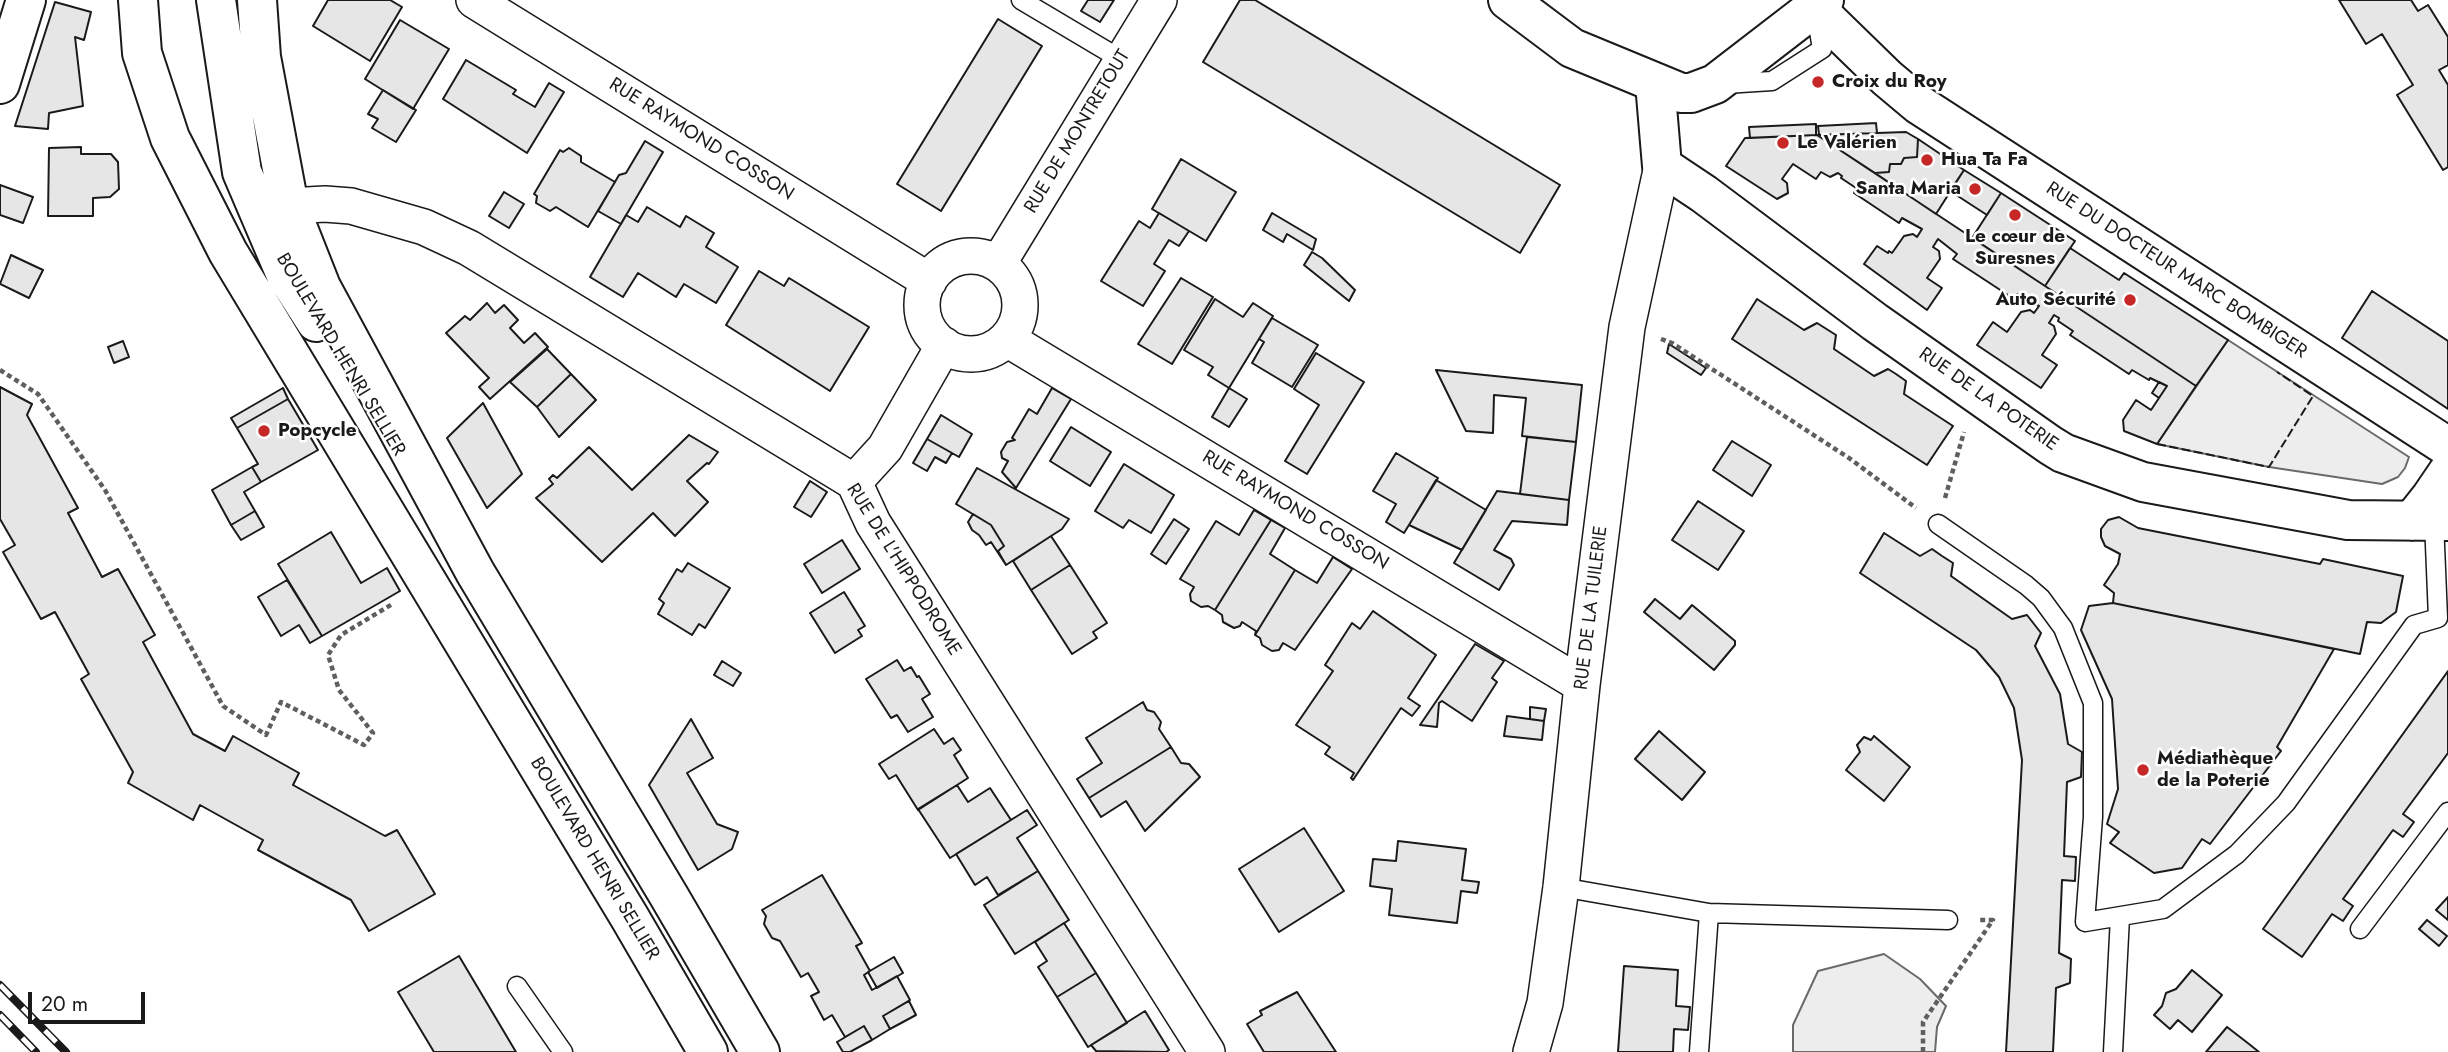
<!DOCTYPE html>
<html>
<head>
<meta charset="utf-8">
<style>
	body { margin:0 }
	#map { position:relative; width:2448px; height:1052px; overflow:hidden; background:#fff; font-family:Jost,sans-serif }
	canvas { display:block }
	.scale { position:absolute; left:28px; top:992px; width:117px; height:32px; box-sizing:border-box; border:4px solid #1a1a1a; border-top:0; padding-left:9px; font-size:21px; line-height:24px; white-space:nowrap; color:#1a1a1a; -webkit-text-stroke:5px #fff; paint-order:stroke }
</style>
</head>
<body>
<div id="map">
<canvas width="2448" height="1052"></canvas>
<div class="scale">20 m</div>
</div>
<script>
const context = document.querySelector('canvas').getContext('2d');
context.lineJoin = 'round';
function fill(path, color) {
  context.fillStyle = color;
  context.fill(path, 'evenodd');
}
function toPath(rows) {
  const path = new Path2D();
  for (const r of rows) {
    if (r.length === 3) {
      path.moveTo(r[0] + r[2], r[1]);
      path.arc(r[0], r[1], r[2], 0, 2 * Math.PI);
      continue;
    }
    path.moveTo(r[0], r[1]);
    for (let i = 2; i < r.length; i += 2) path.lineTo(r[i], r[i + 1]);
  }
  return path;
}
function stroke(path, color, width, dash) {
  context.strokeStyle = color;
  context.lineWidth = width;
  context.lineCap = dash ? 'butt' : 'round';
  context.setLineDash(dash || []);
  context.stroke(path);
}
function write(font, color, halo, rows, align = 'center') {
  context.font = font + ' Jost,sans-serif';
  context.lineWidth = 5;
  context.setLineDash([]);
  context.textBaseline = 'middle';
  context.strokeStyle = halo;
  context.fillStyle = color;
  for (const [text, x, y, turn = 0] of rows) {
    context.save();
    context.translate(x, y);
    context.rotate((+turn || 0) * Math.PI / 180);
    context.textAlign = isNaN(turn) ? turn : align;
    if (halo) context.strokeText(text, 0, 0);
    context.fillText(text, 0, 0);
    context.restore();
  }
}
const built = toPath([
	[2228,340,2409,457,2405,468,2398,477,2382,484,2269,467,2157,444,2228,340],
	[1884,954,1920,979,1946,1006,1937,1027,1935,1052,1793,1052,1793,1025,1818,971,1884,954]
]);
const building = toPath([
	[328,0,390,0,402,7,370,61,313,26,328,0],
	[1088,0,1114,0,1100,22,1081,11,1088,0],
	[1240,0,1255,0,1560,185,1520,253,1203,62,1240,0],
	[2339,0,2411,0,2418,11,2428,5,2448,37,2448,65,2439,70,2448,85,2448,167,2443,170,2397,95,2413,85,2382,34,2366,44,2339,0],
	[55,2,91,12,84,40,75,37,83,106,49,113,48,129,15,126,55,2],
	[998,19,1042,46,941,211,897,184,998,19],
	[400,20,449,49,413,109,365,79,400,20],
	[466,60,516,90,513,94,535,107,549,83,564,92,527,153,443,99,466,60],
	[383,90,416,110,396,142,372,128,378,119,368,114,383,90],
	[1876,123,1877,133,1819,135,1818,126,1876,123],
	[1816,124,1816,135,1750,138,1749,127,1816,124],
	[1906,132,1918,139,1917,157,1904,158,1901,164,1890,164,1889,172,1875,173,1817,135,1906,132],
	[1817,135,2196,386,2157,444,2124,431,2123,420,2136,400,2151,410,2167,386,2150,378,2149,380,2132,370,2129,374,2070,335,2073,331,2058,321,2059,318,2054,315,2049,323,2054,326,2056,334,2042,355,2057,365,2041,388,1977,345,1993,322,2007,332,2021,312,2030,310,2034,313,2039,306,2017,294,2014,299,1953,259,1957,254,1938,239,1933,247,1939,251,1940,259,1927,278,1942,288,1927,310,1864,264,1877,246,1888,253,1889,251,1892,253,1904,236,1913,234,1917,237,1922,229,1902,218,1899,223,1854,193,1856,188,1841,178,1842,176,1838,173,1830,177,1821,172,1816,179,1793,164,1782,179,1787,183,1788,193,1777,199,1726,166,1745,138,1817,135],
	[1918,139,1964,170,1936,214,1875,173,1889,172,1890,164,1901,164,1904,158,1917,157,1918,139],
	[645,141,663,152,621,224,598,211,619,175,626,173,645,141],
	[81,147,81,154,111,154,118,162,119,189,110,197,93,198,93,216,48,216,49,148,81,147],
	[569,148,581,156,581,162,615,182,588,227,556,207,550,211,536,203,537,196,534,194,560,150,563,152,569,148],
	[1181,159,1236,192,1206,241,1152,209,1181,159],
	[1964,170,2001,193,1987,215,1950,191,1964,170],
	[0,185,33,197,23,223,0,215,0,185],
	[504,192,524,204,509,228,489,216,504,192],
	[2001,193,2075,241,2045,286,1972,238,2001,193],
	[647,207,680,227,686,216,714,233,706,247,738,267,716,303,684,284,676,297,638,273,623,297,590,277,626,215,638,222,647,207],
	[1159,213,1189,231,1179,246,1169,240,1154,264,1165,271,1143,306,1101,281,1139,221,1150,228,1159,213],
	[1272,213,1316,239,1313,250,1287,234,1283,242,1263,230,1272,213],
	[2070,248,2119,280,2124,273,2228,340,2196,386,2045,286,2070,248],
	[1312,252,1322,258,1355,290,1349,301,1304,265,1312,252],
	[11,255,43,270,29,298,0,284,11,255],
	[759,271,784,286,789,278,869,327,830,391,726,325,759,271],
	[1181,278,1213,297,1172,364,1138,344,1181,278],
	[2372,291,2448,341,2448,409,2342,338,2372,291],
	[1215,299,1243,317,1253,303,1273,316,1229,388,1208,375,1213,367,1184,350,1215,299],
	[1757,299,1804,330,1817,323,1836,335,1834,349,1874,376,1888,369,1896,374,1906,381,1904,394,1953,426,1927,465,1732,339,1757,299],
	[487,303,495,313,504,305,518,320,510,328,524,343,535,333,548,347,490,399,479,387,489,378,446,333,465,316,470,320,487,303],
	[1272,318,1318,345,1292,387,1252,363,1264,342,1259,339,1272,318],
	[123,341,129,357,114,363,108,347,123,341],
	[1669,344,1706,368,1701,375,1667,353,1669,344],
	[547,349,571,374,537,407,510,382,547,349],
	[1316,353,1364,382,1307,474,1285,461,1319,405,1294,389,1316,353],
	[1436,370,1582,385,1576,442,1522,436,1526,398,1494,395,1493,433,1466,431,1436,370],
	[571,374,596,400,559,437,537,407,571,374],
	[2159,382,2167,386,2159,398,2152,393,2159,382],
	[0,387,32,404,27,415,78,508,68,513,102,577,118,569,155,635,143,642,193,734,225,751,233,736,299,773,293,785,385,836,397,830,435,894,369,931,351,900,258,850,263,840,200,805,193,820,128,783,133,772,81,679,89,674,55,612,41,619,3,552,15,545,0,519,0,387],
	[283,388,288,399,237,428,231,418,283,388],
	[1052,388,1071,399,1016,488,1002,472,1008,461,1002,458,1001,452,1007,442,1015,440,1012,438,1029,409,1037,414,1052,388],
	[1229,388,1247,399,1229,427,1212,417,1229,388],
	[288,399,318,450,261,482,252,467,258,464,237,428,288,399],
	[483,403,522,474,487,508,447,438,483,403],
	[941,415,972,434,959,457,927,439,941,415],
	[1071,427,1111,452,1090,486,1050,461,1071,427],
	[689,435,718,452,709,464,707,463,687,481,708,502,675,536,653,513,602,562,536,498,553,484,549,479,553,475,557,478,589,447,632,490,689,435],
	[1527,437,1576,442,1569,500,1520,494,1527,437],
	[927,439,952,453,946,463,935,457,927,471,913,463,927,439],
	[1732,441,1771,465,1752,496,1713,470,1732,441],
	[1396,453,1438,478,1404,533,1386,522,1396,504,1373,491,1396,453],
	[1124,464,1174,495,1151,533,1129,520,1123,528,1095,511,1124,464],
	[252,467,261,482,244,492,255,511,231,525,212,490,252,467],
	[977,468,1069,519,1062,529,1006,565,998,551,1004,546,991,525,956,504,977,468],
	[1436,480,1486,510,1462,550,1409,525,1436,480],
	[810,481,827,492,811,517,794,507,810,481],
	[1497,491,1569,500,1567,525,1512,521,1494,550,1511,559,1514,565,1499,590,1454,563,1497,491],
	[1698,501,1744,531,1718,570,1672,540,1698,501],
	[1254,510,1271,520,1215,610,1208,606,1201,607,1191,601,1190,594,1194,587,1180,579,1216,521,1239,535,1254,510],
	[255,511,264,527,241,540,231,525,255,511],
	[973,514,991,525,1004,546,998,551,1006,565,991,542,986,545,979,535,972,530,968,522,973,514],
	[2119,517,2138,528,2153,531,2320,564,2323,559,2403,576,2396,612,2381,623,2367,622,2360,654,2113,603,2114,593,2104,585,2118,564,2120,554,2105,546,2101,537,2101,529,2108,520,2119,517],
	[1174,519,1189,529,1166,564,1151,554,1174,519],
	[1271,520,1285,528,1270,554,1295,570,1255,635,1256,631,1242,622,1240,626,1234,628,1223,622,1222,615,1215,610,1271,520],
	[331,532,361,583,387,568,400,591,322,636,278,564,331,532],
	[1884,533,1920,556,1932,549,1942,556,1953,563,1951,576,2012,619,2027,615,2041,633,2035,646,2060,694,2068,744,2082,752,2081,777,2067,782,2064,856,2076,857,2075,881,2062,880,2059,953,2071,959,2070,983,2056,988,2053,1052,2006,1052,2022,760,2014,708,1999,677,1976,650,1860,573,1884,533],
	[1051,536,1070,565,1031,590,1013,561,1051,536],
	[842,540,860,569,822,593,804,564,842,540],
	[1333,557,1352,569,1295,650,1283,643,1279,650,1272,651,1262,645,1260,638,1255,635,1295,570,1317,583,1333,557],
	[688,563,730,588,705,628,699,624,692,635,658,614,664,603,659,599,677,569,682,572,688,563],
	[1070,565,1107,623,1093,632,1097,638,1072,654,1031,590,1070,565],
	[287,580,322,636,310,643,299,625,281,636,258,597,287,580],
	[844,592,865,626,858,630,862,636,835,653,810,613,844,592],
	[1655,599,1680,619,1692,605,1735,641,1735,645,1714,670,1644,612,1655,599],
	[2113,603,2334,649,2277,747,2281,751,2210,844,2202,839,2182,868,2154,873,2110,843,2119,832,2107,824,2118,789,2112,699,2081,630,2089,606,2113,603],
	[1373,611,1436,655,1408,698,1420,706,1412,716,1401,708,1353,780,1351,778,1354,773,1325,754,1330,747,1296,725,1333,671,1325,665,1352,623,1360,629,1373,611],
	[1475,644,1504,661,1492,678,1497,682,1472,721,1442,701,1439,703,1437,727,1420,725,1475,644],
	[897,660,904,671,911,667,917,677,919,676,930,694,922,699,933,717,908,732,897,715,891,718,866,679,897,660],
	[722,661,741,673,733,686,714,675,722,661],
	[2448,671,2448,753,2403,814,2414,822,2403,837,2393,830,2343,899,2353,906,2343,921,2332,914,2302,957,2263,929,2448,671],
	[1143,702,1147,710,1154,712,1161,722,1159,729,1171,747,1089,798,1077,779,1102,763,1086,738,1143,702],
	[1530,707,1546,709,1544,721,1530,719,1530,707],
	[1507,716,1544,721,1542,740,1504,736,1507,716],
	[691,719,713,758,687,773,717,824,738,832,732,849,698,870,649,785,691,719],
	[934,729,944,744,953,738,961,750,954,755,968,778,918,810,896,775,889,779,879,764,934,729],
	[1659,731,1705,772,1682,800,1635,759,1659,731],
	[1874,736,1910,767,1884,801,1846,770,1860,752,1857,745,1864,737,1871,740,1874,736],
	[1171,747,1181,763,1189,764,1200,777,1145,831,1126,801,1101,817,1089,798,1171,747],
	[957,785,968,802,990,788,1011,820,950,858,918,809,957,785],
	[1027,810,1037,825,1017,838,1038,871,998,895,987,877,975,885,956,854,1027,810],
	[1304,828,1344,891,1279,932,1239,869,1304,828],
	[1398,841,1466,849,1462,880,1479,882,1477,893,1461,891,1457,923,1389,915,1392,889,1370,886,1373,859,1396,861,1398,841],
	[1038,871,1069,920,1015,954,984,905,1038,871],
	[822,875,862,943,856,946,870,971,864,975,872,990,897,976,910,1000,883,1016,890,1029,872,1040,864,1026,845,1037,832,1015,824,1020,811,996,819,992,808,973,801,977,780,941,772,938,764,924,766,916,762,910,822,875],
	[2448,897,2448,920,2436,910,2448,897],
	[2427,920,2447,936,2439,946,2419,929,2427,920],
	[1064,923,1096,973,1057,997,1038,967,1047,961,1035,942,1064,923],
	[459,956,516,1052,434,1052,398,992,459,956],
	[894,957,903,973,877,988,868,972,894,957],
	[1624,966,1678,970,1676,1006,1690,1007,1688,1030,1674,1029,1673,1052,1618,1052,1624,966],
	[2192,970,2222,995,2192,1032,2178,1020,2170,1029,2154,1015,2162,1006,2166,993,2176,989,2192,970],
	[1096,973,1127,1023,1088,1047,1057,997,1096,973],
	[1297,992,1336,1052,1264,1052,1247,1024,1262,1015,1260,1011,1297,992],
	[909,1001,916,1015,890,1029,883,1016,909,1001],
	[1145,1011,1169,1050,1166,1052,1096,1051,1091,1045,1145,1011],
	[864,1026,872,1040,850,1052,843,1052,837,1042,864,1026],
	[2227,1027,2249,1044,2259,1052,2206,1052,2227,1027]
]);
const path = toPath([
	[1661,339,1672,343,1849,458,1916,508],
	[0,370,38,394,105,490,223,706,266,735,281,702,364,745,373,733,339,690,328,655,341,635,394,603],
	[1945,498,1964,432],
	[1923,1052,1923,1022,1993,920,1977,920]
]);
const service = toPath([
	[1021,0,1122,60],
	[1725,84,1772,81,1822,49,1817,19],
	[2434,521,2438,618],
	[1938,524,2026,585,2041,598,2063,628,2093,703,2093,817,2085,922,2163,909,2237,854,2286,803,2414,625,2438,618],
	[1561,887,1709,913,1948,920],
	[2360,929,2448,812],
	[517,986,563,1052],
	[1699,1052,1709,913],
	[2113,1052,2120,917]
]);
const minor = toPath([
	[474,0,929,281],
	[289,206,325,204,351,206,424,227,469,248,854,482,873,523,1207,1052],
	[971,305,49],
	[998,264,1159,0],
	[1007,339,1582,685],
	[854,482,885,448,944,345],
	[1531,1052,1545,1003,1561,887,1582,685,1627,327,1662,166]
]);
const tertiary = toPath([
	[1814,7,1887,78,1918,104,2448,447],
	[1655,83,1662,166,1704,194,1875,322,2050,445,2063,453,2143,482,2348,520,2448,521],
	[2412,521,2431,497,2448,472]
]);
const secondary = toPath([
	[1508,0,1572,48,1681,93,1691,93,1715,84,1824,0],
	[0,84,26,0]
]);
const primary = toPath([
	[138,0,142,53,170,138,228,252,630,918,708,1052],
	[216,0,242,172,286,275,316,322],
	[257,0,261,57,289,206,321,287,475,572,669,896,760,1052]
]);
const rail = toPath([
	[0,985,66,1052],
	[0,1015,36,1052]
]);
const fence = toPath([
	[2157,444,2269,467,2313,396,2277,372]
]);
const markers = [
	[1818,82,7,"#c62828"],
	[1783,143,7,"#c62828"],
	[1927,160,7,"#c62828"],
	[1975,189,7,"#c62828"],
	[2015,215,7,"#c62828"],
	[2130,300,7,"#c62828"],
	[264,431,7,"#c62828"],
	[2143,770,7,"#c62828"]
];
const poiNames = [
	["Croix du Roy",1832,82],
	["Le Valérien",1797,143],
	["Hua Ta Fa",1941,160],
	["Santa Maria",1961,189,"right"],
	["Le cœur de",2015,237,"center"],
	["Suresnes",2015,259,"center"],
	["Auto Sécurité",2116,300,"right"],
	["Popcycle",278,431],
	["Médiathèque",2157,759],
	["de la Poterie",2157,781]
];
const streetNames = [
	["RUE DE MONTRETOUT",1078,132,-59],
	["RUE RAYMOND COSSON",701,140,32],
	["RUE DU DOCTEUR MARC BOMBIGER",2176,271,33],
	["BOULEVARD HENRI SELLIER",340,355,59],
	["RUE DE LA POTERIE",1988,400,35],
	["RUE RAYMOND COSSON",1295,511,31],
	["RUE DE L'HIPPODROME",903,570,58],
	["RUE DE LA TUILERIE",1592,608,-83],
	["BOULEVARD HENRI SELLIER",594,859,59]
];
fill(built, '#ededed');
stroke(built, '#6a6a6a', 2);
fill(building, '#e6e6e6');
stroke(building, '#1a1a1a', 2);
stroke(service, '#1a1a1a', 21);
stroke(minor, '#1a1a1a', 38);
stroke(tertiary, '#1a1a1a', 42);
stroke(secondary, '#1a1a1a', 42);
stroke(primary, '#1a1a1a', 42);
stroke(path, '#5f5f5f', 4.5, [5, 3.5]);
stroke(service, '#fff', 18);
stroke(minor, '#fff', 35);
stroke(tertiary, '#fff', 38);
stroke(secondary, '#fff', 38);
stroke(primary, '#fff', 38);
stroke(rail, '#1a1a1a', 8);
stroke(rail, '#fff', 5, [16]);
stroke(fence, '#1a1a1a', 2, [9, 3.5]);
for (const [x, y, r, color] of markers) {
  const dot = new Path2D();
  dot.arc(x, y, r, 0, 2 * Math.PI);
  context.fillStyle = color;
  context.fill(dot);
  stroke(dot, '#fff', 2.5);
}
write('bold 19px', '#1a1a1a', '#fff', poiNames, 'left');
write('19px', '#1a1a1a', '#fff', streetNames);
</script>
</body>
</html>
